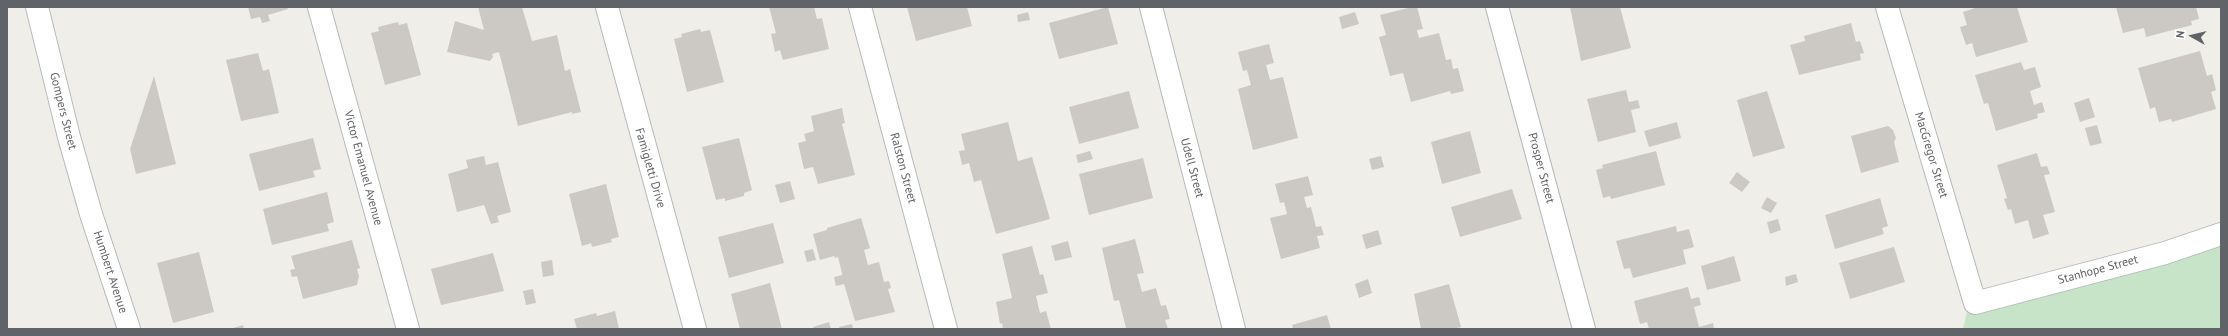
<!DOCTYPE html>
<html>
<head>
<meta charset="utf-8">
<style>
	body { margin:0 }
	#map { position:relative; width:2228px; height:336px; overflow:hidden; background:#f0eee9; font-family:"PT Sans",sans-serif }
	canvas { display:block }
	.frame { position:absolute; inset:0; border:8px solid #606367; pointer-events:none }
	.north { position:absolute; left:2172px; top:16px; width:40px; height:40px; -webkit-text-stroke:3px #fff; paint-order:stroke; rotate:278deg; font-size:11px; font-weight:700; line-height:16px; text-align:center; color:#606367 }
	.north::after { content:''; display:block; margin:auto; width:14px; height:18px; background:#606367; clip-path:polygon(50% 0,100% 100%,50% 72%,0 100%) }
</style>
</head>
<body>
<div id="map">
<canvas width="2228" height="336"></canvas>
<div class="frame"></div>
<div class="north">N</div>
</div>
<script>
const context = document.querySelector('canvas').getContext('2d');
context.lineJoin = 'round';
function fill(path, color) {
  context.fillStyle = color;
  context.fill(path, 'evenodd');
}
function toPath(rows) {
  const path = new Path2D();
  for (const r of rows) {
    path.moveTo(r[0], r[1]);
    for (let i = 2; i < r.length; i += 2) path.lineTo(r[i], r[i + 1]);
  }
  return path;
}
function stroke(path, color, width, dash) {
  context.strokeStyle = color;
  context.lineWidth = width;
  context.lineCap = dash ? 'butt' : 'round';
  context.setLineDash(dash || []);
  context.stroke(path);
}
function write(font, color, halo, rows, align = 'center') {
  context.font = font + ' "PT Sans",sans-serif';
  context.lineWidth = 4;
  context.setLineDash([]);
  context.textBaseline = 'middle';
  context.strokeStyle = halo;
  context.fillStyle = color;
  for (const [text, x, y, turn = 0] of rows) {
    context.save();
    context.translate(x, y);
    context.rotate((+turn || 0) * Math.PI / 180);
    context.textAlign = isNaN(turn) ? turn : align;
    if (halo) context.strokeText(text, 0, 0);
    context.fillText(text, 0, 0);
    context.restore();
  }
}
const green = toPath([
	[2221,233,2221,329,1963,329,1973,287,1979,295]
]);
const building = toPath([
	[248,7,287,7,288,9,268,15,270,21,262,23,260,17,251,19],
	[478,7,522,7,532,41,557,35,565,71,570,69,581,112,572,114,572,112,518,126,499,52,492,54,493,57,490,61,447,52,455,21,484,30],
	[769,7,814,7,817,19,822,18,829,49,783,60,780,50,775,52,771,34,776,33],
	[907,7,967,7,972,26,916,41],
	[1108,7,1118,44,1059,59,1049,23],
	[1412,7,1417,7,1423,29,1417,30,1419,38,1439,33,1446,60,1451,59,1453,69,1458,68,1464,91,1451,94,1450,91,1411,102,1403,73,1390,76,1379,37,1386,35,1380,15],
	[1570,7,1620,7,1631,48,1581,61],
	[1978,7,2017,7,2028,42,1976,57,1972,43,1966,45,1960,27,1967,25,1963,12],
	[2116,7,2196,7,2199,19,2191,21,2192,25,2146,37,2144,28,2123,33],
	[1028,12,1030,20,1018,22,1017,15],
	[1355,12,1359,24,1342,29,1339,17],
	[398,22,399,25,407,23,421,75,385,85,371,33,379,31,378,27],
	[1851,23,1856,42,1860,41,1864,53,1860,54,1861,60,1799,75,1790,45,1805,41,1804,36],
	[700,29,701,32,710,30,724,82,687,92,674,39,682,37,681,34],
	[1269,44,1274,63,1266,65,1270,80,1283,77,1298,138,1253,150,1238,89,1251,85,1247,70,1243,71,1238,52],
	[2200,51,2207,76,2212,74,2216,90,2211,92,2216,109,2172,122,2171,119,2159,122,2155,107,2150,109,2138,68],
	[258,53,263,71,269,69,279,113,241,121,226,60],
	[2021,62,2024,70,2035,67,2041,87,2030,91,2034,105,2042,102,2045,112,2037,114,2038,118,1996,131,1988,103,1984,104,1975,75],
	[154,76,176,164,136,174,130,149],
	[1626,90,1629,102,1638,100,1640,108,1631,110,1636,132,1598,142,1587,99],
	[1129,91,1139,128,1079,144,1069,107],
	[1767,91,1785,148,1753,157,1737,100],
	[2089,98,2095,117,2080,122,2074,103],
	[842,108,845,123,842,124,855,175,818,184,813,167,804,169,798,143,806,141,804,134,814,131,811,116],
	[1008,122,1018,161,1032,157,1050,219,996,234,981,180,974,182,969,163,962,165,959,151,965,150,961,134],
	[1677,122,1681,138,1649,147,1644,131],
	[2097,125,2102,143,2090,146,2085,128],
	[1888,126,1893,130,1896,138,1894,142,1899,162,1861,173,1851,136],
	[1470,131,1481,173,1442,184,1431,142],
	[313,138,321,169,313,171,315,177,259,191,249,154],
	[739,138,752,190,744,193,744,196,725,201,725,198,716,200,702,147],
	[1090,151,1093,159,1078,163,1076,155],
	[1656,151,1665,185,1611,199,1610,196,1603,198,1596,170,1603,168,1602,165],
	[2037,153,2041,167,2047,166,2050,174,2044,175,2055,212,2043,215,2049,234,2033,239,2028,220,2015,224,2011,209,2008,210,2004,199,2007,198,1997,165],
	[484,156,486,165,498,162,511,212,497,216,499,222,491,224,484,205,457,212,448,174,468,168,466,160],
	[1381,156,1384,167,1372,170,1369,159],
	[1143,158,1153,198,1089,215,1079,174],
	[1737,172,1750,182,1742,192,1729,183],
	[1308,176,1313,195,1304,197,1307,208,1311,207,1316,227,1321,226,1324,235,1317,236,1320,248,1281,259,1270,218,1287,214,1284,202,1280,203,1275,184],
	[790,181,795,199,780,203,775,185],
	[606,184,619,237,611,239,612,242,592,247,591,243,582,246,569,194],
	[1512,189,1522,219,1460,237,1451,207],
	[327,192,334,222,327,224,329,231,272,245,263,209],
	[1767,197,1777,203,1771,213,1761,208],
	[1880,198,1888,226,1882,228,1884,234,1835,249,1825,215],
	[861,218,870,248,864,250,868,265,879,262,884,282,889,281,891,288,888,289,895,312,855,321,844,284,836,286,834,277,842,275,842,273,838,257,835,258,834,256,820,260,813,234,827,230,827,228],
	[1778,219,1781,230,1770,234,1767,222],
	[773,223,784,263,729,278,718,237],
	[1676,226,1677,232,1689,229,1694,247,1683,250,1686,264,1633,278,1630,268,1624,269,1616,241],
	[1378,230,1382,244,1366,249,1362,235],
	[1135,239,1144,273,1137,274,1142,292,1156,288,1161,306,1166,305,1170,319,1165,320,1168,329,1123,329,1126,328,1119,300,1114,301,1102,248],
	[352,240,360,268,357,269,359,276,357,285,303,299,297,276,292,277,290,270,295,269,291,256],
	[1068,241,1072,257,1055,261,1051,246],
	[1032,246,1040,275,1043,274,1048,293,1036,296,1040,313,1046,311,1051,329,1003,329,1002,323,1000,324,996,302,1012,298,1002,254],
	[1894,247,1905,282,1850,299,1839,263],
	[813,249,816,260,807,262,804,251],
	[199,252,214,312,173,323,157,263],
	[493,253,504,291,441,305,431,269],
	[1734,256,1741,281,1707,290,1701,266],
	[552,260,554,275,543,277,541,262],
	[1796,274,1798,282,1786,286,1785,277],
	[1368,279,1372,293,1359,298,1355,284],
	[770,283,782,329,740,329,731,294],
	[1449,284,1461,327,1454,329,1421,329,1414,294],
	[1688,287,1691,299,1699,297,1701,305,1694,307,1699,327,1713,323,1714,329,1649,329,1647,322,1640,324,1634,301],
	[533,289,536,303,526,305,523,291],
	[615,311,619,329,577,329,574,319,596,313,597,316],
	[1327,315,1331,329,1293,329,1292,325],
	[829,322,831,329,814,329,813,327],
	[852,324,853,329,840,329,839,327],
	[243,325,244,329,230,329]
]);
const minor = toPath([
	[37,7,69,137,91,214,129,329],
	[319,7,408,329],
	[607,7,695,329],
	[860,7,946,329],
	[1151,7,1234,329],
	[1497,7,1584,329],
	[1887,7,1975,303,2165,253,2221,234]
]);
const streetNames = [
	["Gompers Street",63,111,76],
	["MacGregor Street",1931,155,73],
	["Victor Emanuel Avenue",363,168,75],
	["Famigletti Drive",650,168,74],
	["Ralston Street",903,168,75],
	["Udell Street",1192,168,75],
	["Prosper Street",1541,168,75],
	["Stanhope Street",2098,270,-15],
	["Humbert Avenue",110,272,72]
];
fill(green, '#c8e4c8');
fill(building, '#ccc9c5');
stroke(minor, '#b5b8bb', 24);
stroke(minor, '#fff', 22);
write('12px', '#606367', '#fff', streetNames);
</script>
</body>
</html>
